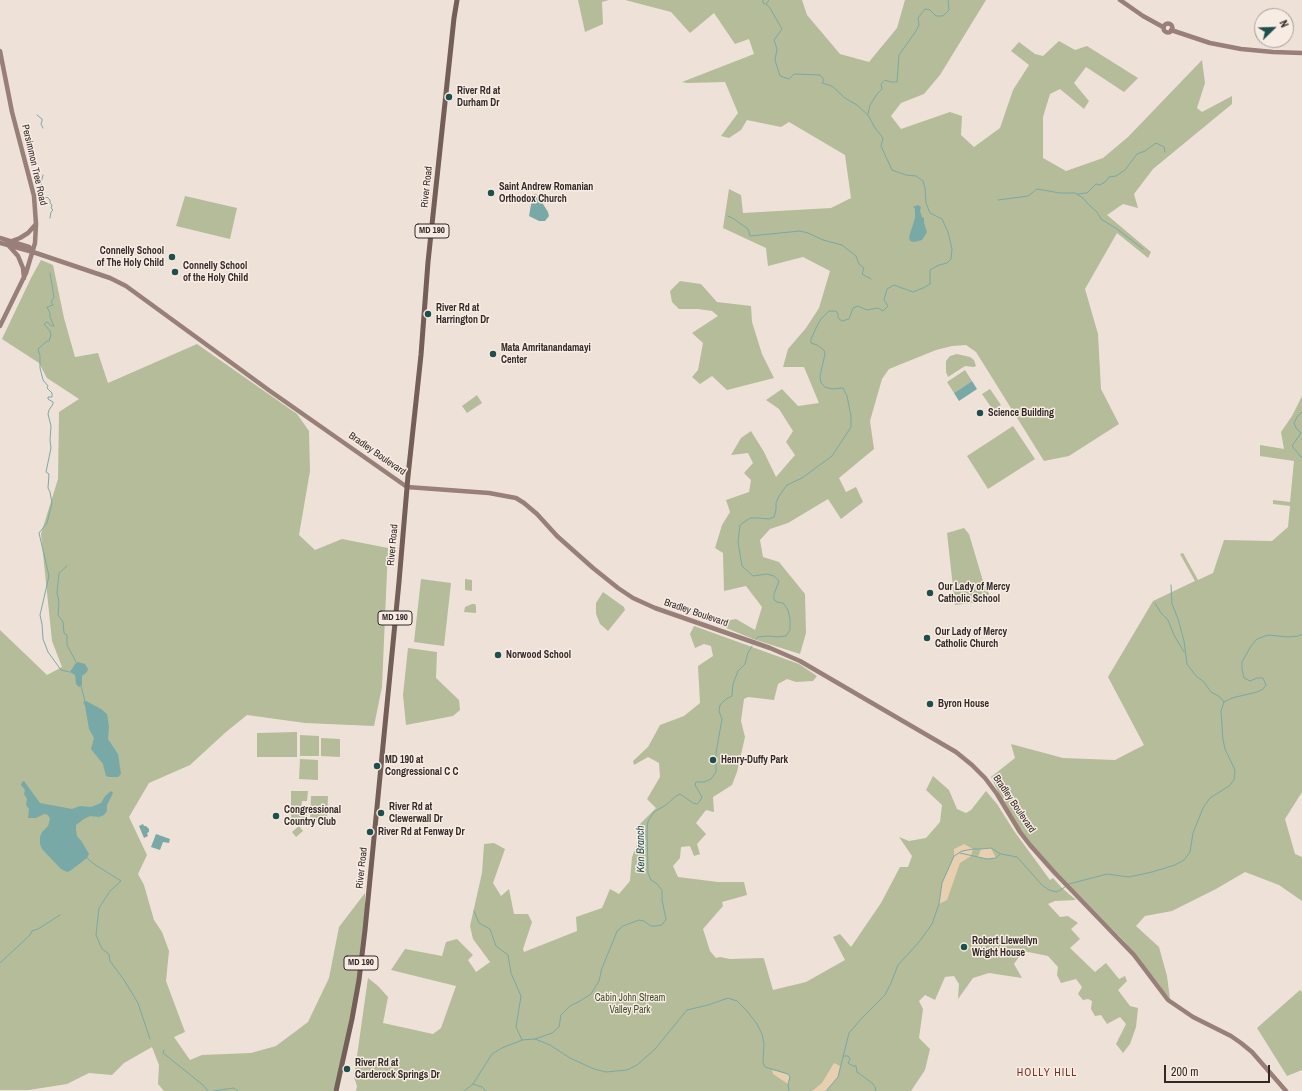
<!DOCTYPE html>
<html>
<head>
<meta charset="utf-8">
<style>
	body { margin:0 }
	#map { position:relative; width:1302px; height:1091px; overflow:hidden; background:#eee1d8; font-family:"Archivo Narrow",sans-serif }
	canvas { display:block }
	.north { position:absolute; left:1254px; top:8px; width:40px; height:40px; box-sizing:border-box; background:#f7ece3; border:1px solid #a89e97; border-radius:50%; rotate:67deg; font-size:11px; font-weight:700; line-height:16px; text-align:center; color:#322826 }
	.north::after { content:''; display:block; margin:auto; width:14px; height:18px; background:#1f4f4d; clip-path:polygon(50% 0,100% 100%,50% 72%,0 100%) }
	.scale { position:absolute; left:1164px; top:1065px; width:106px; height:18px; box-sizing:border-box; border:2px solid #322826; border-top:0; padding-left:5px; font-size:12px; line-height:14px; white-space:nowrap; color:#322826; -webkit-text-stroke:3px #f7ece3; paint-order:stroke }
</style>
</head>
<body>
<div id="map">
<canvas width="1302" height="1091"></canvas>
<div class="north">N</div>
<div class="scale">200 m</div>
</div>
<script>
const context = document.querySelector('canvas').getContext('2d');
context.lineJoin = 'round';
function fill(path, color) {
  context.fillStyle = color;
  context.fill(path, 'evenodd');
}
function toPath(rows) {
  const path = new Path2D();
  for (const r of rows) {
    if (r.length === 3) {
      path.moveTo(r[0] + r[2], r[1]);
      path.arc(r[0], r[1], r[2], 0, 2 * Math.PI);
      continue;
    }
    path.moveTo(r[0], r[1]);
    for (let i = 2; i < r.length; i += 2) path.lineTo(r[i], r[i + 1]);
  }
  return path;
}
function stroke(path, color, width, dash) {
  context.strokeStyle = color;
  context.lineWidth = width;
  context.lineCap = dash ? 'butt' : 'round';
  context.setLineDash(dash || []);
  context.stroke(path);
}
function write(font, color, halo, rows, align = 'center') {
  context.font = font + ' "Archivo Narrow",sans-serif';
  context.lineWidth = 3;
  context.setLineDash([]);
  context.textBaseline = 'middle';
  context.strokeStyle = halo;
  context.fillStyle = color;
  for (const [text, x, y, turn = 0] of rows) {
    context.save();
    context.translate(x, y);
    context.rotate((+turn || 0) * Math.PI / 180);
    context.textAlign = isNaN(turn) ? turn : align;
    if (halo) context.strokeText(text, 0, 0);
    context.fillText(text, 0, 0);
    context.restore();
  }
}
const green = toPath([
	[578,0,609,0,602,2,603,24,585,32],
	[625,0,802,0,807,15,840,54,869,62,897,28,905,0,986,0,940,75,924,94,901,103,891,116,901,129,950,112,962,116,961,135,974,147,1000,128,1013,90,1029,65,1011,51,1019,42,1035,54,1043,56,1059,41,1075,50,1087,46,1138,78,1124,92,1086,67,1074,83,1089,101,1084,109,1060,89,1050,94,1043,117,1043,158,1066,171,1103,158,1128,137,1202,60,1205,83,1197,108,1202,112,1232,96,1232,104,1153,169,1134,194,1138,208,1123,204,1107,215,1151,252,1148,258,1117,233,1085,289,1098,334,1101,389,1119,424,1069,456,1044,461,976,352,966,345,952,346,936,350,889,369,882,379,870,421,874,449,839,478,846,492,856,487,863,502,841,519,828,499,788,523,770,529,760,540,763,557,779,562,805,594,806,633,800,654,753,639,714,623,736,619,755,630,762,607,746,586,724,591,723,553,715,548,722,525,730,512,726,500,749,492,751,480,744,473,753,463,748,453,731,455,741,438,751,431,764,452,776,477,795,455,786,442,793,431,779,409,766,400,782,389,798,406,819,403,804,367,783,367,788,349,806,328,819,308,830,271,803,257,768,266,766,248,723,228,729,189,741,195,743,213,831,208,851,198,845,155,789,122,781,127,747,120,741,130,729,138,721,136,738,113,725,82,687,83,682,82,754,54,749,39,735,44,714,13,690,33,671,12],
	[185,196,237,208,230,239,176,226],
	[41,260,53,265,64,318,75,357,98,353,108,383,197,344,297,414,309,431,310,471,299,535,315,550,342,539,388,548,382,687,374,726,305,723,247,715,226,732,190,765,149,783,129,817,147,855,138,874,144,885,154,920,162,932,169,951,166,981,185,1032,174,1037,190,1060,202,1055,251,1053,276,1046,308,1022,329,978,339,927,365,893,365,930,359,980,337,1085,333,1091,164,1091,158,1084,159,1065,152,1047,124,1063,112,1075,89,1073,67,1084,29,1090,0,1090,0,630,47,675,62,667,52,641,41,534,58,479,59,412,79,399,47,378,39,363,2,339,31,278],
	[680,281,701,284,717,302,751,306,752,322,762,354,774,378,727,390,712,376,700,384,692,377,698,370,703,343,692,333,718,316,712,311,698,309,679,309,672,302,670,291],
	[957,354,970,357,974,360,976,366,974,367,965,366,948,377,946,372,946,361,950,356],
	[965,370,972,381,954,393,947,382],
	[990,389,1001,405,993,410,982,394],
	[477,395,482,403,467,413,462,406],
	[1302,396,1302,792,1285,819,1295,854,1302,857,1302,901,1279,885,1245,872,1216,889,1172,911,1145,916,1136,926,1159,947,1167,976,1170,999,1125,942,1030,845,1009,814,991,777,1015,758,1011,744,1063,758,1115,760,1144,745,1108,677,1153,601,1195,581,1180,554,1183,553,1198,580,1213,573,1224,540,1272,541,1288,527,1290,506,1273,504,1273,500,1290,502,1294,461,1260,456,1260,445,1284,449,1281,432,1292,416],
	[1013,426,1035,459,988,489,967,456],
	[964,528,969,534,983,581,992,600,955,605,947,533],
	[421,579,451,583,444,646,414,642],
	[465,579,472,580,472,591,465,590],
	[603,592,624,607,625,610,608,631,600,624,596,614,596,603],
	[472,604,475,604,476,606,476,613,464,612,465,607],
	[694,626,799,664,817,676,813,681,796,682,787,679,778,684,774,700,748,697,744,699,741,721,745,737,737,772,732,785,713,797,714,812,706,810,696,823,706,834,697,844,700,854,694,856,690,846,681,847,680,858,673,866,678,877,718,882,744,882,747,895,722,902,723,906,703,929,710,951,716,958,720,957,730,959,763,958,764,959,773,990,806,982,845,960,833,937,840,934,851,947,881,903,900,867,908,867,912,856,899,837,909,841,926,838,940,822,942,805,926,790,933,776,949,790,957,809,966,813,971,810,986,791,997,804,1014,831,1050,880,1053,878,1062,888,1076,900,1055,901,1048,904,1060,917,1068,916,1078,923,1071,929,1080,939,1070,948,1095,972,1106,963,1119,979,1125,976,1127,981,1118,990,1130,1006,1138,1008,1136,1027,1130,1044,1123,1053,1116,1044,1126,1024,1120,1017,1107,1024,1101,1015,1095,1016,1091,1009,1092,1001,1088,999,1083,1000,1078,994,1082,987,1076,979,1061,983,1057,975,1058,967,1048,956,1023,951,1014,964,1022,978,989,973,973,978,958,999,959,984,954,976,945,977,935,1000,925,995,919,1001,923,1009,919,1038,930,1049,925,1070,911,1091,356,1091,357,1086,354,1077,368,978,378,986,388,997,383,1023,433,1034,441,1028,456,986,391,970,405,949,442,956,446,942,457,939,473,955,468,960,476,972,490,962,473,939,470,926,482,873,484,844,494,843,505,849,493,883,501,896,509,889,514,914,528,914,532,922,523,949,524,952,577,931,576,917,602,908,610,889,619,894,630,881,632,857,639,840,637,827,656,808,647,799,660,777,659,763,648,757,634,765,633,761,648,747,660,725,684,716,700,703,698,666,713,656,711,646,704,644,695,648,690,634],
	[408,648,437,652,436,678,459,700,460,710,453,716,406,725,403,695],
	[297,732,297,757,257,757,257,733],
	[300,735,319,736,319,756,300,756],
	[321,738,340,739,340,757,321,756],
	[300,759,318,760,318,780,299,779],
	[291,791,308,791,307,801,302,801,301,811,307,811,307,822,291,822],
	[311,796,328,796,327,821,310,821],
	[299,826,303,831,296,837,292,832],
	[1300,990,1302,992,1302,1070,1287,1076,1257,1028]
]);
const sand = toPath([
	[964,844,973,849,971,856,960,863,947,900,939,904,942,883,954,856,954,849],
	[991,848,996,858,987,859,978,857,981,849],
	[834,1063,840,1066,838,1077,833,1083,826,1091,812,1091,822,1083],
	[772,1070,788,1074,790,1077,788,1084,773,1074]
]);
const water = toPath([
	[534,194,536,194,538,196,548,212,549,216,545,221,539,221,529,216,532,199],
	[918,205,921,207,920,211,922,217,924,218,924,223,927,232,922,240,914,242,910,241,909,237,915,218,915,209,913,207],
	[972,381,977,389,959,401,954,393],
	[78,662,85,664,88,669,87,672,82,676,82,685,79,687,76,684,75,675,70,672,75,664],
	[86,701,101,709,107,714,109,727,108,739,118,754,121,774,118,777,109,777,106,776,103,764,91,749,94,738,89,729,85,706,83,702],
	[24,781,40,803,72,809,80,806,91,807,101,803,105,796,111,791,113,793,107,805,107,811,104,815,99,817,90,816,84,819,76,825,76,830,77,836,82,842,89,854,87,858,70,871,67,872,61,869,42,849,40,844,40,837,42,832,48,826,50,819,48,815,44,814,36,818,28,818,29,809,26,805,27,799,24,794,25,790,21,785,22,782],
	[143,824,144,826,146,826,149,829,149,832,147,833,148,836,144,838,139,826],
	[156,834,170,839,169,843,163,842,160,850,151,847]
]);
const stream = toPath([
	[763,0,763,3,765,4],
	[868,114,870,105,877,94,882,89,881,84,885,80,891,82,897,82,899,55,916,31,919,25,918,18,925,9,930,10,936,16,943,16,949,10,948,0],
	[37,115,42,119,42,121,41,124,43,128],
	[43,175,41,183,44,194,43,195,44,197,46,198,47,197,50,200,50,203,52,205,51,208,53,210,51,212,50,218],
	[1078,194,1087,193,1096,184,1100,185,1105,182,1109,177,1116,176,1125,170,1137,154,1145,151,1156,143,1164,147,1165,152],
	[998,200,1028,196,1037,189,1060,193,1075,193,1083,198,1088,204,1097,212,1101,219,1117,229,1143,249],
	[728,216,734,219,748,229,750,236,800,231,808,233,823,240,842,245,856,256,859,264,864,268,862,274,871,279],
	[50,273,54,297,51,302,53,305,47,307,50,313,50,317,54,326,52,326,47,322,44,324,50,331,51,335,49,341,47,341,38,349,40,356,40,368,43,380,48,386,47,388,52,393,52,397,48,397,48,399,53,402,53,404,49,410,48,414,51,426,50,440,51,448,46,472,49,474,48,488,50,492,52,503,47,523,39,533,49,576,40,615,42,624,43,639,48,652,61,670,70,672],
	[1302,412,1297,417,1294,423,1296,428,1301,433,1292,446,1302,458],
	[67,566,59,573,57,593,59,602,58,615,63,622,64,633,67,635,67,645,76,662],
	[1171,585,1172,604,1178,619,1184,641,1187,664,1196,676,1204,682,1211,692,1220,697,1224,702],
	[1155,603,1161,613,1168,620,1174,635,1184,652],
	[756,639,758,637,768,636,778,637,786,636,790,630,790,619,788,610,783,603,777,602,774,600,774,594,779,581,774,576,767,574,753,576,742,566,738,542,740,525,750,518,759,518,769,519,774,517,776,510,776,503,779,496,787,485,802,478,832,456,851,427,851,416,847,396,843,388,832,389,825,387,821,383,820,376,825,354,824,350,817,345,811,343,811,339,817,326,821,319,829,311,836,311,838,314,838,318,842,321,849,319,853,308,858,306,867,310,878,308,883,311,888,306,884,300,887,289,894,285,913,292,923,288,930,284,930,270,939,265,947,263,951,259,952,249,948,232,942,219,930,213,926,203,925,188,923,181,916,176,906,175,892,170,881,146,883,138,875,128,868,115,857,105,845,98,832,86,822,83,824,80,820,75,794,74,789,79,780,76,775,60,777,49,774,40,782,29,770,8,766,4,769,0],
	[81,686,85,701],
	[960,853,987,859,996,858,1000,854],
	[87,858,94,864,121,881,110,891,99,908,96,935,102,949,109,954,110,961,124,980,138,1003,150,1039],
	[1069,884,1107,874,1129,877,1152,872,1175,865,1184,860,1190,852,1193,833,1203,808,1210,798,1229,786,1234,780,1235,770,1225,749,1223,740,1221,711,1224,702,1232,698,1257,692,1263,689,1266,685,1263,678,1257,678,1250,681,1244,678,1242,669,1242,662,1251,646,1257,639,1268,635,1288,637,1298,636,1302,634],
	[474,911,479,923,490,929,496,946,508,955,511,973,521,996,516,1027,522,1040],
	[0,963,30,935,32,931,38,929,60,915],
	[535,1039,552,1033,559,1027,561,1015,570,1006,580,1001,591,994,599,981,602,968,614,939,617,931,623,926,639,920,644,921,651,926,656,926,662,925,666,919,662,900,662,890,656,883,651,880,648,873,647,830,648,821,654,812,666,805,676,796,680,794,693,803,697,804,700,801,702,797,695,785,696,782,704,782,711,779,716,772,716,753,722,719,719,711,720,705,726,699,732,696,733,684,738,671,745,664,748,653,752,646],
	[164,1050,163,1053,203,1085,208,1091],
	[843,1056,848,1056,850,1059,848,1063,853,1066,856,1066,857,1072,872,1083,875,1087,876,1091],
	[473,1084,482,1087,486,1091],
	[213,1091,234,1088,238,1091],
	[464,1091,473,1084,492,1054,502,1048,522,1040,535,1039,550,1045,570,1058,594,1069,606,1072,627,1070,637,1065,655,1049,687,1010,708,1005,728,998,737,1001,747,1011,757,1024,762,1034,764,1044,763,1063,765,1067,788,1074,790,1077,788,1084,789,1091],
	[826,1091,838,1077,849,1033,862,1018,885,995,891,983,898,965,919,942,932,924,939,904,942,883,954,856,962,851,973,849,981,849,991,848,1001,854,1017,857,1042,885,1049,890,1057,892,1065,887]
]);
const secondary = toPath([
	[1120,0,1143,16,1163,27],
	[1168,28,4.5],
	[1171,30,1210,43,1241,49,1273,52,1302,53],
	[0,51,12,112,34,196,36,224,35,243,26,273,0,326],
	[0,238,29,247,33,252],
	[12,241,20,238,28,233,36,224],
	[0,243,33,252,110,278,126,286,270,391,407,487,489,493,516,498,524,503,537,514,557,536,593,568,618,588,633,598,655,608,770,648,800,661,956,752,972,765,985,778,997,794,1020,832,1030,845,1054,872,1134,955,1168,1000,1193,1017,1231,1036,1241,1043,1252,1052,1286,1091],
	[9,246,18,256,23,268,24,278]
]);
const primary = toPath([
	[336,1091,352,1019,359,980,365,930,399,582,408,476,421,355,428,262,454,18,457,0]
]);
const markers = [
	[449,97,4,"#1f4f4d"],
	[491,193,4,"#1f4f4d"],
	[172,257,4,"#1f4f4d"],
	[175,272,4,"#1f4f4d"],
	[428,314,4,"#1f4f4d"],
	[493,354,4,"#1f4f4d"],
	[980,413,4,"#1f4f4d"],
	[930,593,4,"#1f4f4d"],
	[927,638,4,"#1f4f4d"],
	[498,655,4,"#1f4f4d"],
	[930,704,4,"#1f4f4d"],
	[713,760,4,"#1f4f4d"],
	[377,766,4,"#1f4f4d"],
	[381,813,4,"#1f4f4d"],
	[276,816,4,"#1f4f4d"],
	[370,832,4,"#1f4f4d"],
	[964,947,4,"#1f4f4d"],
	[347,1069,4,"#1f4f4d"]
];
const shields = [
	[432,231,34],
	[395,618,34],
	[361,963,34]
];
const shieldNames = [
	["MD 190",432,231],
	["MD 190",395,618],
	["MD 190",361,963]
];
const poiNames = [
	["River Rd at",457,91],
	["Durham Dr",457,103],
	["Saint Andrew Romanian",499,187],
	["Orthodox Church",499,199],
	["Connelly School",164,251,"right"],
	["of The Holy Child",164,263,"right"],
	["Connelly School",183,266],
	["of the Holy Child",183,278],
	["River Rd at",436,308],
	["Harrington Dr",436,320],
	["Mata Amritanandamayi",501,348],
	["Center",501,360],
	["Science Building",988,413],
	["Our Lady of Mercy",938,587],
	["Catholic School",938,599],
	["Our Lady of Mercy",935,632],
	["Catholic Church",935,644],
	["Norwood School",506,655],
	["Byron House",938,704],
	["MD 190 at",385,760],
	["Congressional C C",385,772],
	["Henry-Duffy Park",721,760],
	["River Rd at",389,807],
	["Clewerwall Dr",389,819],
	["Congressional",284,810],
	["Country Club",284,822],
	["River Rd at Fenway Dr",378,832],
	["Robert Llewellyn",972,941],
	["Wright House",972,953],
	["River Rd at",355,1063],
	["Carderock Springs Dr",355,1075]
];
const streetNames = [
	["Persimmon Tree Road",34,165,77],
	["River Road",427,187,-84],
	["Bradley Boulevard",377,454,35],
	["River Road",393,545,-85],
	["Bradley Boulevard",696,613,19],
	["Bradley Boulevard",1014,804,56],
	["River Road",362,868,-84]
];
const parkNames = [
	["Cabin John Stream",630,998],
	["Valley Park",630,1010]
];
const waterNames = [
	["Ken Branch",641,849,-91]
];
const neighbourhoodNames = [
	["HOLLY HILL",1047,1073]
];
fill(green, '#b4bc99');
fill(sand, '#e8cfb0');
fill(water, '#79a9a6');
stroke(stream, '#79a9a6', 1);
stroke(secondary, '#987f77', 4.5);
stroke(primary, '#735e58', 5);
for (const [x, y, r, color] of markers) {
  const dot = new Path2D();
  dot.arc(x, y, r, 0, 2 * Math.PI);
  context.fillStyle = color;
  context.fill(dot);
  stroke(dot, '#f7ece3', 1.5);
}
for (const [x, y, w] of shields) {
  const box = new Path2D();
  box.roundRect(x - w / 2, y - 7, w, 14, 3);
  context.fillStyle = '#f7ece3';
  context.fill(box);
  stroke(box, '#322826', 1);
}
write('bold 9px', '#322826', null, shieldNames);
write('bold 10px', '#322826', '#f7ece3', poiNames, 'left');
write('10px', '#322826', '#f7ece3', streetNames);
write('10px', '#454e2b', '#f7ece3', parkNames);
write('italic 11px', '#1f4f4d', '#f7ece3', waterNames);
context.letterSpacing = '1px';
write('11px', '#7a3025', '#f7ece3', neighbourhoodNames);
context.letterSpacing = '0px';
</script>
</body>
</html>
